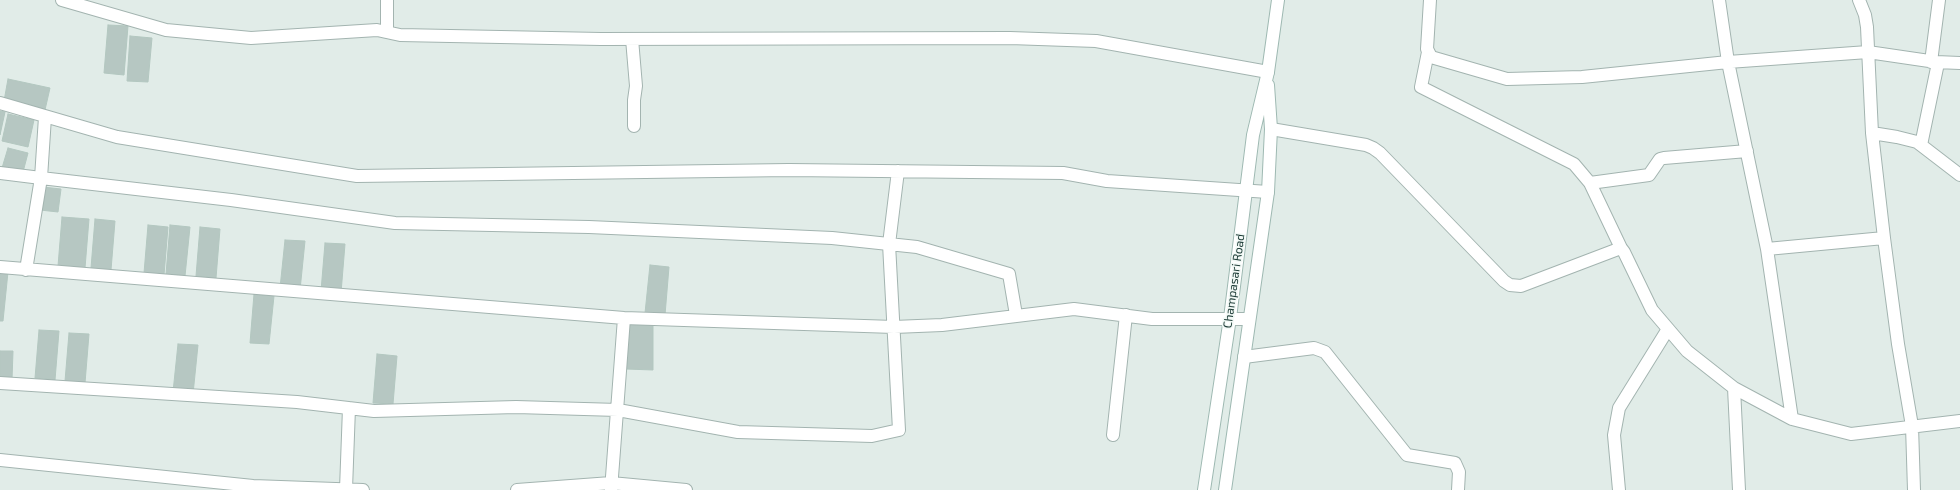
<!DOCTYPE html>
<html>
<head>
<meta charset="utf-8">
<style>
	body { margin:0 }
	canvas { display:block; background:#e1ece8 }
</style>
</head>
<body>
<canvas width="1960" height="490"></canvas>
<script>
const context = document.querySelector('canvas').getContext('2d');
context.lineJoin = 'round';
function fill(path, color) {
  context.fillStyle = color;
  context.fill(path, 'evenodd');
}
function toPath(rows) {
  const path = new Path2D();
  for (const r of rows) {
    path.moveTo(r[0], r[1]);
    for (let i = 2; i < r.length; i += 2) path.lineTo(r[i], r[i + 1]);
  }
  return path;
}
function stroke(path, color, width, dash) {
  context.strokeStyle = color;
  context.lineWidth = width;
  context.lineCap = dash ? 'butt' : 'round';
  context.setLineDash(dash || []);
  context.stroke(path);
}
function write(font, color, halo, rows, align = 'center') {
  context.font = font + ' "Exo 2",sans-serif';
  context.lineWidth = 3;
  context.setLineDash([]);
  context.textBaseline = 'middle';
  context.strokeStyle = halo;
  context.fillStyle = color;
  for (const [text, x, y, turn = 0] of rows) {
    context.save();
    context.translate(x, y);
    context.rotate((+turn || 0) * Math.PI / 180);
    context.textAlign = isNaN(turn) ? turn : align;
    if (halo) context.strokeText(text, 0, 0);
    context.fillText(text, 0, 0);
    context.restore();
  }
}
const building = toPath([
	[108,25,128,26,124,75,104,73,108,25],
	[130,36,152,38,148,82,127,81,130,36],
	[8,79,50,88,45,110,4,101,8,79],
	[0,111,5,112,0,135,0,111],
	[8,114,34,120,28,147,2,141,8,114],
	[8,148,28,153,23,172,2,168,8,148],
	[43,187,61,189,58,212,40,210,43,187],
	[62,217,89,219,85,268,58,266,62,217],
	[95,219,115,221,111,270,91,268,95,219],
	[148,225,168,227,164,275,144,273,148,225],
	[170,225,190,227,185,276,166,274,170,225],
	[200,227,220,229,216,278,196,276,200,227],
	[285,240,305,241,300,290,280,288,285,240],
	[325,243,345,244,341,293,321,291,325,243],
	[650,265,669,267,665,315,645,313,650,265],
	[0,272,8,272,3,321,0,321,0,272],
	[254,294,274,296,269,344,250,343,254,294],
	[626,323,653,323,653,370,626,369,626,323],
	[39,330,59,331,55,380,35,378,39,330],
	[69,333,89,334,85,383,65,381,69,333],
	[178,344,198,345,193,394,173,392,178,344],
	[0,351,13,351,12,380,0,380,0,351],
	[377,354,397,356,393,404,373,403,377,354]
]);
const street = toPath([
	[62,0,166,30,251,38,377,30,400,35,601,39,1010,38,1096,41,1268,72],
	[1430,0,1427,49,1431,57,1507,79,1582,77,1728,62,1868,52,1936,62,1960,63],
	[1719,0,1728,62,1767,249,1792,419],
	[1859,0,1865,15,1867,27,1872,133,1884,238,1898,344,1912,426,1914,490],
	[387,32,387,0],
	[632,39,636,86,634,100,634,126],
	[1428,52,1421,87,1574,164,1590,183,1621,248],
	[1931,62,1939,0],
	[0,103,117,137,357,176,789,170,1063,173,1107,181,1268,192],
	[1271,129,1366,145,1373,148,1380,153,1504,281,1510,285,1521,286,1621,248,1624,252,1652,310,1687,351,1734,388,1792,419,1851,434,1960,421],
	[1872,133,1897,137,1917,142,1960,175],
	[1921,145,1938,63],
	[0,173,41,178,45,117],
	[1590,183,1649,175,1660,159,1664,158,1747,151],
	[1767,249,1884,238],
	[0,267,624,318,894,327,942,325,1074,309,1152,319,1248,319],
	[26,270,41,178,231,200,395,223,589,227,832,238,917,247,1009,274,1016,315],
	[1244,357,1314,348,1325,352,1407,455,1455,463,1459,472,1458,490],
	[0,383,297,402,374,411,516,407,618,410,738,432,872,436,899,430,889,244,898,171],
	[1734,388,1739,490],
	[1113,435,1126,315],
	[0,460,253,486,363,490],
	[346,489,349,408],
	[517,490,611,483,686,490],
	[611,490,624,318],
	[1619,490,1614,435,1619,408,1668,329]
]);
const secondary = toPath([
	[1204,490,1230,318,1253,135,1268,72,1278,0],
	[1225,490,1268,192,1271,129,1268,85]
]);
const streetNames = [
	["Champasari Road",1234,281,-82]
];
fill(building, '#b6c7c2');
stroke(building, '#b3c7c0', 1);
stroke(street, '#a3b4b0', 14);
stroke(secondary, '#9eb9b2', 14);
stroke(street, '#fff', 12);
stroke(secondary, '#fff', 12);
write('12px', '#203e39', '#f2f9f6', streetNames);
</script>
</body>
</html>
